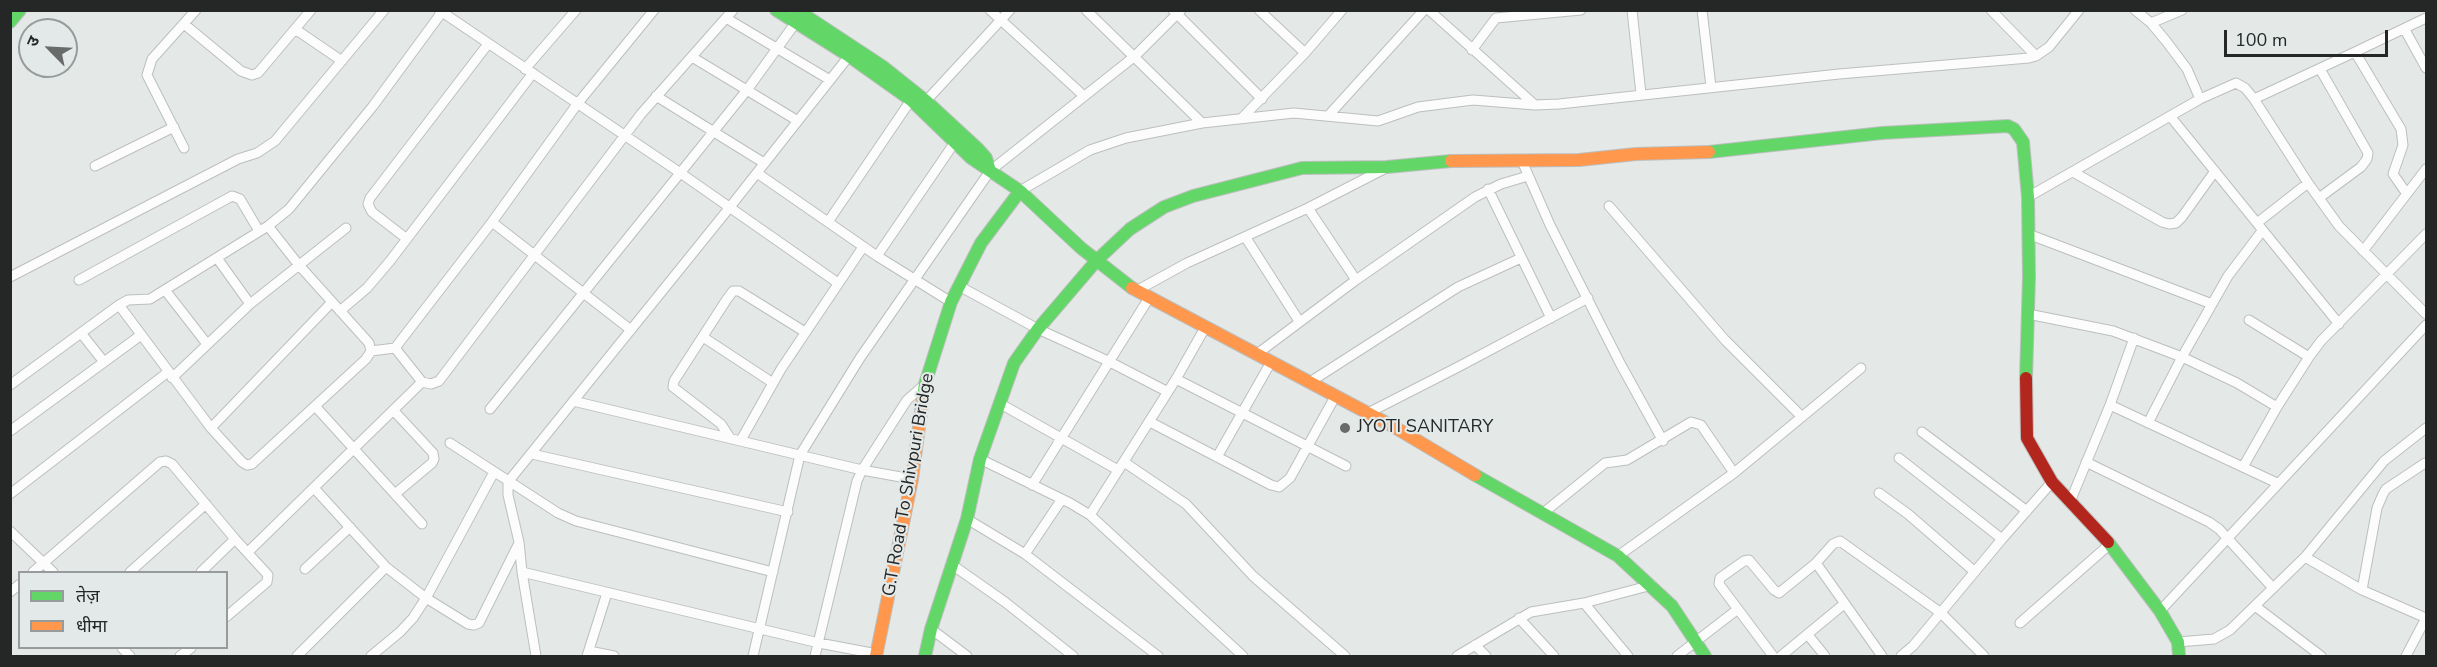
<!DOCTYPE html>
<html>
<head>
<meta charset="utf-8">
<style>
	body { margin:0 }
	#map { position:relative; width:2437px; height:667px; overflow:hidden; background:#e4e8e7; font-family:"Nunito Sans","Noto Sans Devanagari",sans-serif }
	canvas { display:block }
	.frame { position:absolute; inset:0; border:12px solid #252727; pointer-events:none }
	.legend { position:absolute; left:18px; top:571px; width:210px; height:78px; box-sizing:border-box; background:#e3e9e8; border:2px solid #979b9b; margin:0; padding:8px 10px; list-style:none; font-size:18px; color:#252727 }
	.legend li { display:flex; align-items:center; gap:12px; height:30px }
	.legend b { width:30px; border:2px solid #979b9b }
	.north { position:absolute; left:18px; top:18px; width:60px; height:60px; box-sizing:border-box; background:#e3e9e8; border:2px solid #979b9b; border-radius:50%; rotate:294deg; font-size:16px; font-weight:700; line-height:24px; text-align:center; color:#252727 }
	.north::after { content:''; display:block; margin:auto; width:21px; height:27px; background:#686b6a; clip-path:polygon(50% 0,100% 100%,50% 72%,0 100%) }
	.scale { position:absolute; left:2224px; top:30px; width:164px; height:27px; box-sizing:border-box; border:3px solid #252727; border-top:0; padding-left:8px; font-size:18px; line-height:21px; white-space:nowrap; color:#252727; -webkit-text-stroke:4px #e3e9e8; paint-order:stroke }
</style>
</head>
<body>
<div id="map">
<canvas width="2437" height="667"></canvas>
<div class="frame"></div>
<ul class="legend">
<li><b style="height:8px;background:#63d668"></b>तेज़</li>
<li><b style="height:8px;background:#ff974d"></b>धीमा</li>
</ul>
<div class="north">उ</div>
<div class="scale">100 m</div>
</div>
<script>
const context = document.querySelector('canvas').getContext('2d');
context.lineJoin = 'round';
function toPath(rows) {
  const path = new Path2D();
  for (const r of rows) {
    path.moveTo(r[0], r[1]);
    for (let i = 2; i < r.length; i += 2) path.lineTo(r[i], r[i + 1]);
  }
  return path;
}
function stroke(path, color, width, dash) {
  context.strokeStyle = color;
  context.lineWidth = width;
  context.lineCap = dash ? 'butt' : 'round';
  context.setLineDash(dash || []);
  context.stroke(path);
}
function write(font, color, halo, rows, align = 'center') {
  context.font = font + ' "Nunito Sans",sans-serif';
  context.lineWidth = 4.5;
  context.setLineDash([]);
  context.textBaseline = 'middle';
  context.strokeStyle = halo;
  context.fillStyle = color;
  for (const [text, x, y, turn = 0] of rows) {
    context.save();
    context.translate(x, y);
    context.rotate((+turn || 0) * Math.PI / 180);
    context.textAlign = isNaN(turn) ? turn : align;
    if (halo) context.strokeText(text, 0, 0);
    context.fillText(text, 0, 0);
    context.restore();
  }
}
const street = toPath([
	[439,10,679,172,838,283],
	[990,10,1084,96],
	[1086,10,1202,123],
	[1173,10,1262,99],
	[1259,10,1305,53],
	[1429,10,1535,105],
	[1632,10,1641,94],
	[1702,10,1711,87],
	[1991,10,2036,56],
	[2135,10,2151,23,2166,41,2187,69,2200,99],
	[726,18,830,80],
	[2151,23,2182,10],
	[184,24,241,71,252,75,258,73,311,10],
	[295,29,342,61],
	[2405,30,2426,68],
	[1472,50,1496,18,1581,10],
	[2355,52,2426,18],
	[692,57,798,121],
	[525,69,576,10],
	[656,96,764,163],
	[2254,99,2355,52,2401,129,2403,145,2393,174,2407,194],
	[926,101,1010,10],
	[1328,116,1424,10],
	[2170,116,2339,324],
	[1242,118,1305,53,1342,10],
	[184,148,147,75,152,59,196,10],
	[1522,161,1550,225,1621,365,1663,441],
	[95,166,174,127],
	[2073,172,2162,222,2169,224,2176,223,2182,217,2215,171],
	[757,173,877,256,951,302],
	[1488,189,1551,318],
	[1020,191,1090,150,1126,138,1202,123,1294,113,1378,121,1418,107,1473,100,1535,105,1559,104,1839,74,2029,58,2036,56,2049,47,2079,10],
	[2028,197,2200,99,2236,83,2245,88,2254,99,2308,183,2339,226,2426,314],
	[2319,198,2361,167,2367,159,2368,153,2320,69],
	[1609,206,1725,340,1802,417],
	[1308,208,1356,280],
	[492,222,631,330],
	[828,222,911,100],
	[2257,223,2308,183],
	[2028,234,2212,304],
	[1246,238,1299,321],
	[407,239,372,212,368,204,370,198,488,44],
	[2363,251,2426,169],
	[877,256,955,142],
	[217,258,250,304],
	[10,277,238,159,257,153,275,141,384,10],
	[79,280,232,196,240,199,259,231],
	[959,286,1038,329,1108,361,1168,392],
	[165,290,207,344],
	[1136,291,1187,263,1308,208,1384,169],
	[119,305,211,428,242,462,247,465,252,464,366,359,371,351,369,343,298,264,268,226],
	[340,311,367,288,390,261,533,73],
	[2028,314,2113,331,2129,337,2182,357,2237,383,2277,407],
	[2249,320,2309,357],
	[81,333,104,362],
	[703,337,773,383],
	[395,348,422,382,431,384,439,381,641,114,733,10],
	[371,351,395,348,492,222,578,103,654,10],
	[1257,354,1356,280,1475,197,1501,184,1528,176],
	[172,378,250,304,346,228],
	[1176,379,1346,466],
	[1310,382,1458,287,1521,258],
	[10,385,119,305,128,300,150,299,268,226,289,209,373,106,442,12],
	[573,401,862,470,912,479],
	[999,403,1118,470],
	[2110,405,2277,483],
	[315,406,422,524],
	[490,409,747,90,799,18],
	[394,411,433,453,434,459,432,463,395,494],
	[1368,413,1460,366,1588,298],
	[1150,422,1271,485,1279,487,1290,478,1336,395],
	[2148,423,2182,357,2228,276,2262,231],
	[211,428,332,302],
	[10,431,141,335],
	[1922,432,2027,511],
	[730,438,721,424,673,387,674,381,727,299,733,291,739,291,805,332],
	[741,440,781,369,863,247],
	[450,443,558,513,576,521,773,572],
	[532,454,788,512],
	[1217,457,1271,362],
	[1899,458,2002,539],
	[980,459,1070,503,1090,515,1243,656],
	[1124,462,1186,504,1253,576,1345,656],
	[2086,462,2209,522,2219,529,2273,588],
	[2243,467,2277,407,2309,357,2321,341,2426,234],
	[1032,485,1149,298],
	[314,488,386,567],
	[1879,493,1908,514,1975,572],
	[10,494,168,372],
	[2070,502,2110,405,2134,338],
	[1542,514,1605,463,1627,460,1691,422,1701,425,1734,473],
	[1090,515,1176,379,1206,326],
	[967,519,1025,554,1158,656],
	[10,531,53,572],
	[248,552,422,382],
	[1025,554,1062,499],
	[1618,556,1734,473,1861,368],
	[2305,557,2362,590,2426,618],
	[1816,563,1882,656],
	[951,564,1005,602,1073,656],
	[305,569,350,527],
	[33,572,160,462,166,461,172,464,235,539],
	[130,572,206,504],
	[201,572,235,539,268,575,267,582,226,617],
	[522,572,819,643,877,654],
	[2362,590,2377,508,2383,494,2386,489,2425,463],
	[10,592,20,584],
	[1584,603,1628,656],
	[2255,606,2321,656],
	[2160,611,2426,325],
	[1519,618,1554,656],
	[2020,623,2110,544],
	[931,629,967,656],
	[1808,635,1825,656],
	[2178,642,2214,639,2230,630,2305,557,2384,461,2426,428],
	[1475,645,1486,656],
	[122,648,130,656],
	[589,651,614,656],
	[180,656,191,648],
	[297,656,386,567,426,598,468,624,474,625,479,623,519,543],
	[371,656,400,632,413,618,426,598,494,472],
	[536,656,522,572,519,542,508,495,508,482,730,207,849,56],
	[587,656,607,593],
	[753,656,800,455,860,358,990,171,1135,56,1181,10],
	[815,656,857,481,862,470,907,400,925,384],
	[1457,656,1531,612,1584,603,1652,585],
	[1677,656,1738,609],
	[1773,656,1719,584,1720,578,1744,561,1749,560,1774,590,1779,593,1816,563,1833,544,1840,541,1941,613,1984,656],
	[1781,656,1844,604],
	[1901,656,1913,646,2002,539,2052,482],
	[2406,656,2426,618]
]);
const fast = toPath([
	[776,10,849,56,911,100,971,158,1020,191,1081,248,1132,288],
	[797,10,882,66,926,101,978,149,986,158,990,171],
	[10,22,20,10],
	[1709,152,1882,133,2008,126,2014,129,2023,142,2028,197,2029,277,2026,378],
	[923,397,925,384,951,302,981,243,1020,191],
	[1475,475,1618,556,1672,606,1705,656],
	[2108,542,2160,611,2178,642,2179,656],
	[925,656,931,629,967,519,980,459,1014,363,1038,329,1097,260,1130,229,1164,207,1193,196,1302,168,1387,167,1451,161]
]);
const slow = toPath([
	[1451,161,1579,160,1636,154,1709,152],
	[1132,288,1396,428,1475,475],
	[876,656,912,479,923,397]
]);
const jam = toPath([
	[2026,378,2027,438,2052,482,2108,542]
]);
const markers = [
	[1345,428,6,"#686b6a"]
];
const poiNames = [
	["JYOTI SANITARY",1357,428]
];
const streetNames = [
	["G.T Road To Shivpuri Bridge",909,485,-80]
];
stroke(street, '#bcbfbe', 11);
stroke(fast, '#bcbfbe', 14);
stroke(slow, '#bcbfbe', 14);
stroke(jam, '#bcbfbe', 14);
stroke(street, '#fbfcfb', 9);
stroke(fast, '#63d668', 12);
stroke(slow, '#ff974d', 12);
stroke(jam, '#b3261e', 12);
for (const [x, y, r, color] of markers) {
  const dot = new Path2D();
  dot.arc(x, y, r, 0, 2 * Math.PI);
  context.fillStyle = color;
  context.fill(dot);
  stroke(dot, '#e3e9e8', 2);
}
write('18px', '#252727', '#e3e9e8', poiNames, 'left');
write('18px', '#252727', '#e3e9e8', streetNames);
</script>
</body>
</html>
